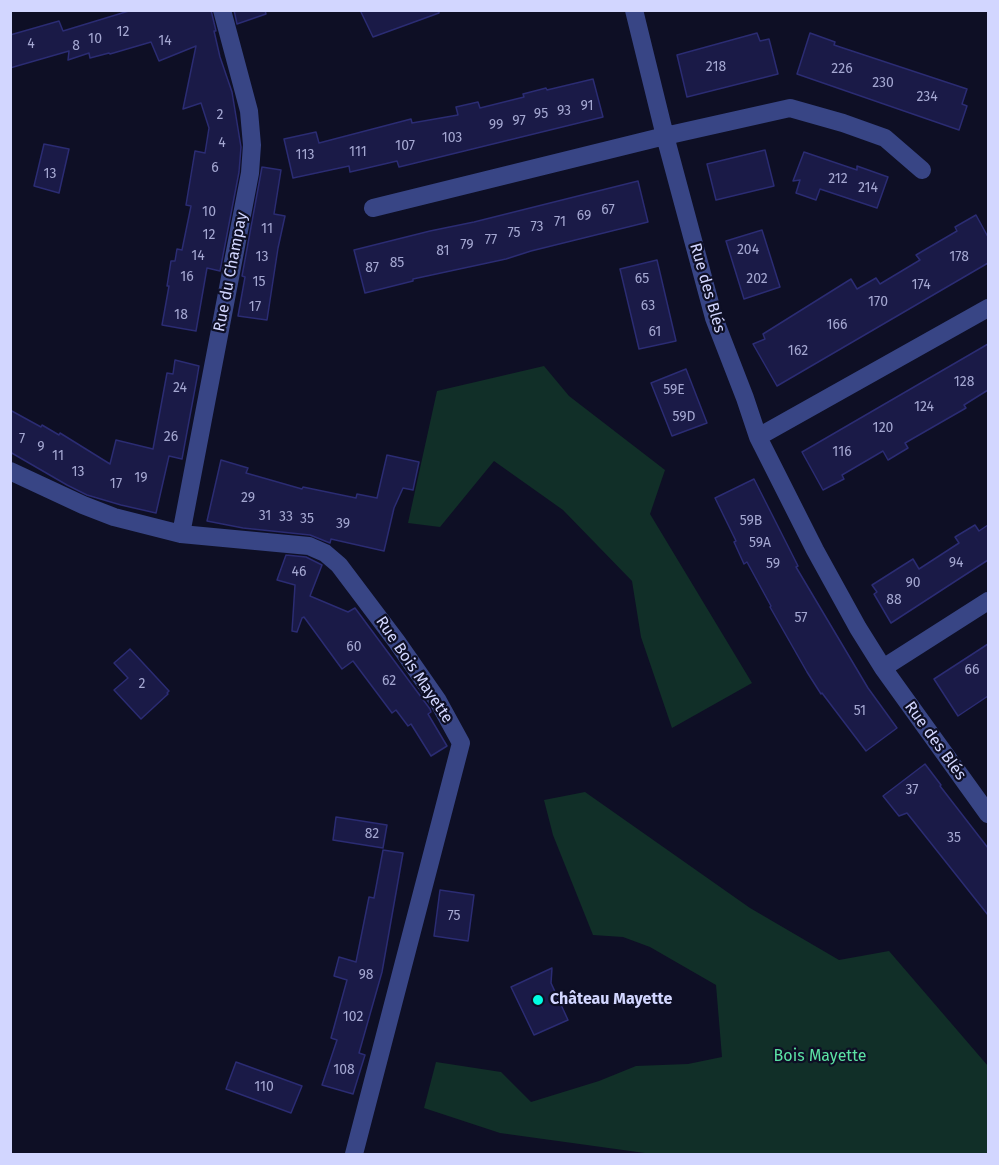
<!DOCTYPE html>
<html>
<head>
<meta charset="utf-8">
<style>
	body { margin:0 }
	#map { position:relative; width:999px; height:1165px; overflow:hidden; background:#0e0f25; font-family:"Fira Sans",sans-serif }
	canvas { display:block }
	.frame { position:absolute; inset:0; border:12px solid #d2d6ff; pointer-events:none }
</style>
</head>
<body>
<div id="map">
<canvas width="999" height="1165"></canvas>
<div class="frame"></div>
</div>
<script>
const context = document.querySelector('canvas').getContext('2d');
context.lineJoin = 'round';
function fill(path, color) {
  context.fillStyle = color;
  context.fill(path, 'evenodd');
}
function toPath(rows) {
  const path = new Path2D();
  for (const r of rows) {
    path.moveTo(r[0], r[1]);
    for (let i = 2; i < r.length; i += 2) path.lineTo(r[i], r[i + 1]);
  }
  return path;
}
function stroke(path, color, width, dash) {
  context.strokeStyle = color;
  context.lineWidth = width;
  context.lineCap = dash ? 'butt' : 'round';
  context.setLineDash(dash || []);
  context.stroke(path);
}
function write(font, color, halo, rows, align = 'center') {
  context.font = font + ' "Fira Sans",sans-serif';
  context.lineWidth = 4.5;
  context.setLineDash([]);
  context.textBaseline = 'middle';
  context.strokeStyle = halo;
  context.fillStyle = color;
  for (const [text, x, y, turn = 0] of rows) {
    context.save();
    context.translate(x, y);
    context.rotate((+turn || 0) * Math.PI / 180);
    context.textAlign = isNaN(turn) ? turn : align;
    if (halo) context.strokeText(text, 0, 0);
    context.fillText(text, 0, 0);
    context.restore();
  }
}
const green = toPath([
	[544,366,569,396,665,470,650,514,752,683,672,728,641,637,632,581,563,510,494,461,440,527,408,523,437,391],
	[585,792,750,908,839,960,889,951,988,1066,988,1154,652,1154,500,1133,424,1108,436,1062,501,1072,531,1102,599,1081,636,1066,688,1064,722,1057,716,985,650,947,623,937,593,935,553,835,544,800]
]);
const building = toPath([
	[132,10,211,10,216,31,214,31,220,57,232,92,241,147,239,172,220,271,207,268,196,331,162,325,169,286,167,286,171,261,175,261,177,249,182,250,191,206,186,205,195,151,205,153,209,128,201,103,183,109,196,46,159,61,151,42,110,54,109,53,90,58,89,53,68,60,69,51,10,68,10,35,59,21,63,31,132,10],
	[234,10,265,10,266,14,237,24,234,10],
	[360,10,439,10,439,13,373,37,360,10],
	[757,33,760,41,769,39,778,74,687,97,677,55,757,33],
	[810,33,835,42,834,45,967,89,962,104,967,106,959,130,797,74,810,33],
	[593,79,603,117,399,167,397,161,350,172,349,166,293,178,284,139,316,132,319,143,411,119,412,123,458,115,456,107,478,102,480,108,524,97,523,94,546,88,547,90,593,79],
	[44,144,69,149,59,193,34,186,44,144],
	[765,150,774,186,716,200,707,164,765,150],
	[804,152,857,170,857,166,888,177,877,208,820,189,816,200,796,193,800,180,793,181,804,152],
	[262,167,281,170,274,214,285,216,278,248,267,320,238,316,245,277,242,276,262,167],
	[638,181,648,222,531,251,506,259,413,279,413,281,365,293,354,250,430,231,474,222,638,181],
	[976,215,988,237,988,263,777,386,753,344,765,339,763,334,851,279,857,289,876,278,880,284,920,260,916,255,957,231,955,227,976,215],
	[762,230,780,287,744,299,726,241,762,230],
	[657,260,676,341,639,349,620,269,657,260],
	[988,344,988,390,964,405,966,408,905,443,908,448,888,460,883,451,842,475,844,479,823,490,802,452,988,344],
	[175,360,199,366,197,378,182,459,169,456,156,513,121,505,87,495,67,485,10,452,10,410,41,427,42,425,59,435,60,433,110,464,116,440,153,449,167,373,173,374,175,360],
	[686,369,707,423,672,436,651,383,686,369],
	[387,455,419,462,413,490,403,488,394,508,384,551,331,539,330,543,310,535,243,528,207,521,221,460,248,468,246,473,302,489,303,487,356,498,357,494,377,498,387,455],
	[754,479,798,566,796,567,868,688,897,728,866,751,822,693,821,694,807,672,770,607,771,606,747,562,744,564,734,542,736,541,715,498,754,479],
	[975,525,979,531,988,525,988,560,891,623,874,594,877,592,872,585,913,559,919,569,959,543,955,537,975,525],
	[286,555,306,557,322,565,310,596,348,612,355,608,430,709,431,712,428,714,447,746,431,756,411,724,408,726,396,710,392,713,353,661,342,669,304,617,302,618,297,632,292,631,295,585,277,580,286,555],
	[988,644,988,696,958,716,934,679,988,644],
	[130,649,169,691,167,693,168,694,141,719,114,690,128,678,114,663,130,649],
	[925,764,941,785,940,786,988,848,988,915,907,813,899,816,883,796,925,764],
	[336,817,387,825,383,848,333,840,336,817],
	[383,850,403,853,382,972,359,1053,365,1055,353,1094,322,1085,337,1040,331,1038,347,980,334,976,339,957,356,962,369,897,374,898,383,850],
	[440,890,474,895,468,941,434,936,440,890],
	[552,968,551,983,568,1020,534,1035,511,987,552,968],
	[236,1062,302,1086,291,1113,226,1089,236,1062]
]);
const minor = toPath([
	[634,10,665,136,714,318,745,398,758,437,815,550,858,628,883,668,988,814],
	[373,208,665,136,790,108,843,123,885,138,922,170],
	[758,437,988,308],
	[10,471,83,505,114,517,181,534,309,546,325,553,339,565,397,642,438,701,461,743,354,1154],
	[181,534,250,173,252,145,249,111,222,10],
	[883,668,988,601]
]);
const markers = [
	[538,1000,6,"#00fde2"]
];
const numberNames = [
	["12",123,32],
	["10",95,39],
	["14",165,41],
	["4",31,44],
	["8",76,46],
	["218",716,67],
	["226",842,69],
	["230",883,83],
	["234",927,97],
	["91",587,106],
	["93",564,111],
	["95",541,114],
	["2",220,115],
	["97",519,121],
	["99",496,125],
	["103",452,138],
	["4",222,143],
	["107",405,146],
	["111",358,152],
	["113",305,155],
	["6",215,168],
	["13",50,174],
	["212",838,179],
	["214",868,188],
	["67",608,210],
	["10",209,212],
	["69",584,216],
	["71",560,222],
	["73",537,227],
	["11",267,229],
	["75",514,233],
	["12",209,235],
	["77",491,240],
	["79",467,245],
	["204",748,250],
	["81",443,251],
	["14",198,256],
	["13",262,257],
	["178",959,257],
	["85",397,263],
	["87",372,268],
	["16",187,277],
	["65",642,279],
	["202",757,279],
	["15",259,282],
	["174",921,285],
	["170",878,302],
	["63",648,306],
	["17",255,307],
	["18",181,315],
	["166",837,325],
	["61",655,332],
	["162",798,351],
	["128",964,382],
	["24",180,388],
	["59E",674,390],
	["124",924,407],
	["59D",684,417],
	["120",883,428],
	["26",171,437],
	["7",22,439],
	["9",41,447],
	["116",842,452],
	["11",58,456],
	["13",78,472],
	["19",141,478],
	["17",116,484],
	["29",248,498],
	["31",265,516],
	["33",286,517],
	["35",307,519],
	["59B",751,521],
	["39",343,524],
	["59A",760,543],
	["94",956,563],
	["59",773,564],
	["46",299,572],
	["90",913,583],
	["88",894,600],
	["57",801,618],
	["60",354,647],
	["66",972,670],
	["62",389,681],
	["2",142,684],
	["51",860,711],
	["37",912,790],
	["82",372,834],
	["35",954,838],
	["75",454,916],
	["98",366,975],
	["102",353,1017],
	["108",344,1070],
	["110",264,1087]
];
const streetNames = [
	["Rue du Champay",231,272,-79],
	["Rue des Blés",707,288,74],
	["Rue Bois Mayette",414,670,56],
	["Rue des Blés",935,741,54]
];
const poiNames = [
	["Château Mayette",550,1000]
];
const parkNames = [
	["Bois Mayette",820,1057]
];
fill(green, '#112f28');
fill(building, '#1a1a47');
stroke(building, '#2b2c73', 1.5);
stroke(minor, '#384585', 18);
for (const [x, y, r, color] of markers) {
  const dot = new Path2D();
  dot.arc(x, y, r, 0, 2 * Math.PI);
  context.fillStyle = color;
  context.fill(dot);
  stroke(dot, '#0e0f25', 2);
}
write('14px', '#a4a7d1', null, numberNames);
write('16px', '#d2d6ff', '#0e0f25', streetNames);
write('bold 16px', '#d2d6ff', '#0e0f25', poiNames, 'left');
write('16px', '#5be2a4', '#0e0f25', parkNames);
</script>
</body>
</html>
